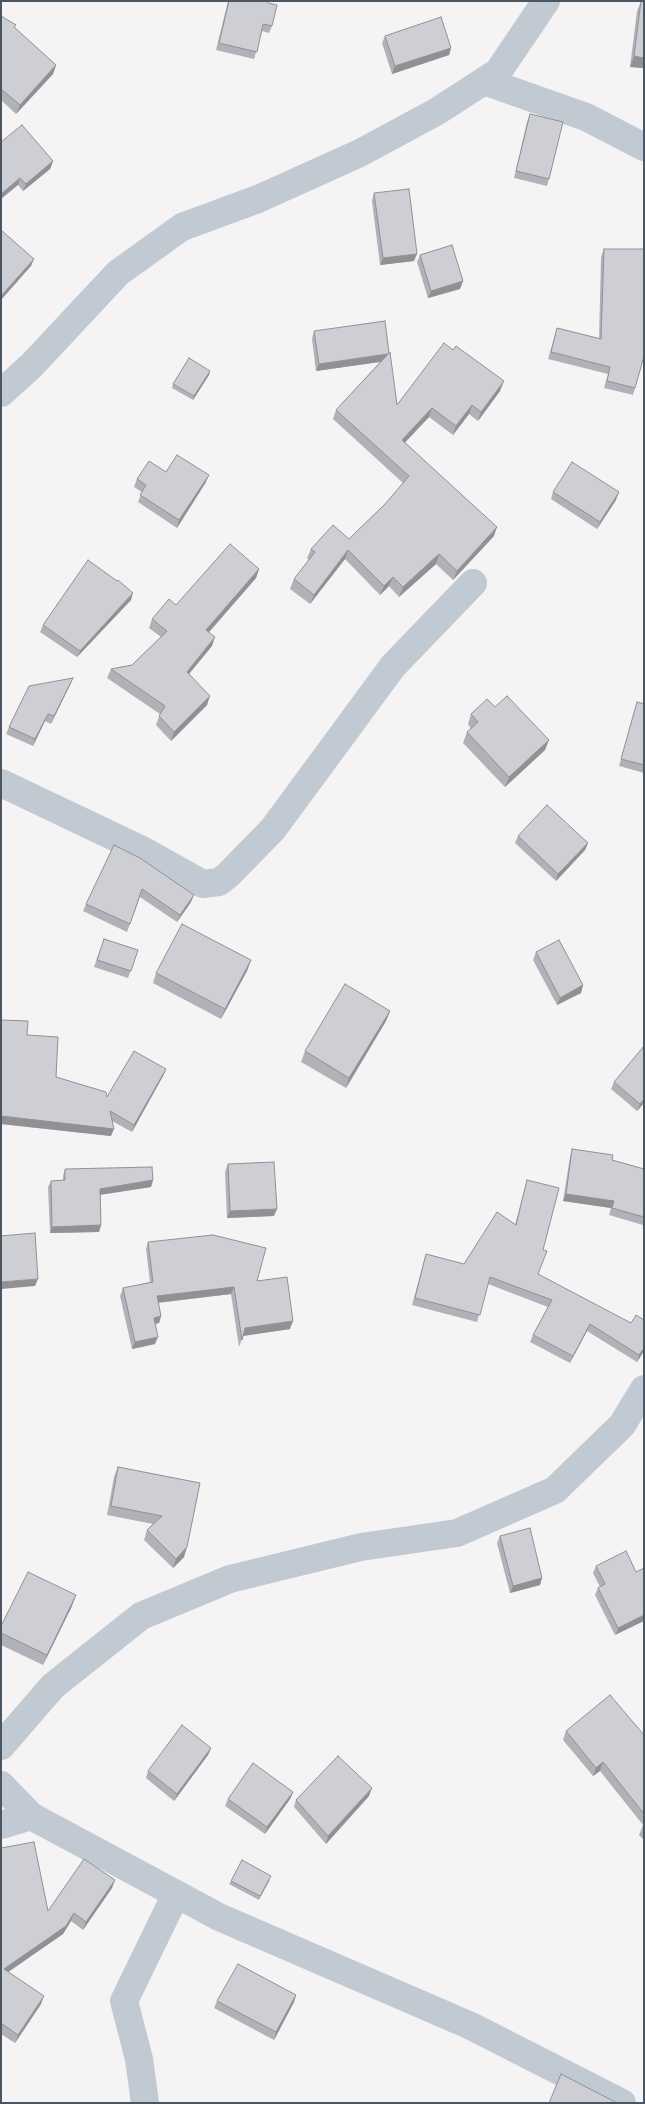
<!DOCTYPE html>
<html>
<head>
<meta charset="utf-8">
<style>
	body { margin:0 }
	#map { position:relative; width:645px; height:2104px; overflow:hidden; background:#f5f3f3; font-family:"Varela Round",sans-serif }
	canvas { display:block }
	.frame { position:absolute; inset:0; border:2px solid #4a5661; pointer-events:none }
</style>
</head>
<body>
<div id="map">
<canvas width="645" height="2104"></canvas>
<div class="frame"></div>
</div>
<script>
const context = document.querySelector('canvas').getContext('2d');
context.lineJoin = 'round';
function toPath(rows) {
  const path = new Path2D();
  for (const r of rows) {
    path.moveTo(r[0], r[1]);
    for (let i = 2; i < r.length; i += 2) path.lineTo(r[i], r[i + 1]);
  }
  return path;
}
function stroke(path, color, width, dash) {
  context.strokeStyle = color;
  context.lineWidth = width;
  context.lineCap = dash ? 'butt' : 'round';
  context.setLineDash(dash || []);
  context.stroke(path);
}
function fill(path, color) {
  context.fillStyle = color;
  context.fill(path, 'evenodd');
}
const minor = toPath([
	[484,81,586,117,644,147],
	[1,393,31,366,118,273,182,227,258,199,360,153,436,112,498,72,546,1],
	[1,783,144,851,203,884,219,882,228,875,273,829,393,666,473,583],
	[1,1746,53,1686,141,1616,230,1579,361,1547,457,1533,555,1490,622,1425,644,1389],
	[1,1785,31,1816,219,1917,471,2026,622,2103],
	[1,1825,31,1816],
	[145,2103,139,2059,124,2001,176,1894]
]);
const wall = toPath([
	[228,1,268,1,268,3,272,26,269,33,262,31,254,59,216,50],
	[641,1,644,68,630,67,637,11],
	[1,16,56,65,53,74,16,114,1,100],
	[385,36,451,48,449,55,392,74,382,43],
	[530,114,549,179,547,186,514,178,527,122],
	[1,142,53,161,50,169,23,191,18,185],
	[374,193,414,261,380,265,372,201],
	[604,249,635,388,633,395,604,388,608,374,548,359,557,328,599,339,601,257],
	[420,255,463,281,460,289,428,298,417,262],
	[314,331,389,353,397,405,500,391,478,421,469,414,453,435,429,417,405,442,494,536,453,580,436,564,399,597,389,586,380,595,345,559,310,604,290,589,294,579,309,560,307,558,311,549,349,539,385,504,403,483,333,419,336,410,380,362,316,371,312,339],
	[209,375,193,400,172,388,173,384],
	[166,472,206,482,177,528,138,502,142,492,134,487,137,479],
	[553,492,616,500,597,529,551,499],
	[259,569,256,578,209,632,212,646,189,674,207,705,171,741,156,725,160,714,107,678,111,669,132,665,161,637,149,628,152,619,176,605],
	[117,581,131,600,77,657,40,632,43,625],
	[73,678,70,685,51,724,45,721,33,746,6,734,9,727],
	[637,702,644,704,644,773,619,766],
	[495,707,545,750,505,787,463,743,467,732,471,729,468,724,471,714],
	[518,836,588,843,585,850,556,881,515,843],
	[140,858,191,902,177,922,140,897,127,932,83,911,86,904],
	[104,939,138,950,128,978,94,967],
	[536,952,583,985,581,993,557,1005,533,960],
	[251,960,247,971,221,1019,153,983,156,973],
	[390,1011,386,1021,346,1088,301,1062,305,1051],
	[1,1020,27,1035,56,1077,107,1097,166,1069,163,1076,132,1132,112,1121,111,1136,1,1124],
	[614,1082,644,1103,637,1111,611,1089],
	[572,1149,644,1169,644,1223,643,1225,609,1215,611,1208,563,1201,570,1157],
	[228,1164,274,1216,227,1218,225,1172],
	[65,1169,153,1180,151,1187,100,1195,101,1225,99,1232,50,1233,48,1187,51,1181,63,1180,63,1176],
	[527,1180,543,1250,538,1275,644,1351,637,1362,587,1331,570,1363,530,1342,533,1335,548,1307,488,1284,477,1322,412,1305,426,1254,464,1264,515,1225],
	[148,1242,257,1281,290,1329,243,1336,239,1347,231,1294,158,1303,161,1316,159,1323,155,1324,155,1344,132,1349,120,1296,123,1288,150,1282,146,1249],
	[118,1467,200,1483,184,1557,173,1568,144,1540,147,1530,153,1524,107,1515,114,1477],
	[500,1536,542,1578,540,1585,510,1593,497,1543],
	[596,1566,636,1572,644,1568,615,1635,595,1595,598,1588,600,1587,593,1573],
	[72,1606,43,1665,1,1645,1,1626],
	[566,1731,644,1735,644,1840,639,1835,643,1825,600,1771,593,1776,563,1740],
	[211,1748,208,1755,174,1801,146,1778,148,1771],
	[293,1792,290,1799,265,1834,225,1806,228,1799],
	[369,1796,326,1844,294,1807,296,1800],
	[1,1848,48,1911,112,1888,83,1930,71,1921,63,1934,8,1972,41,2004,15,2043,1,2034],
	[270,1880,259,1900,229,1884,231,1881],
	[296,1995,294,2002,274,2040,214,2008,217,2001]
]);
const shadedWall = toPath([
	[451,48,449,55,392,74,395,66],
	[634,56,644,58,644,68,630,67],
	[56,65,53,74,16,114,20,105],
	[53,161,50,169,23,191,26,184],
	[20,178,18,185,1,199,1,194],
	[417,254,414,261,380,265,383,258],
	[34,259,31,266,1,300,1,296],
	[463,281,460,289,428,298,431,291],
	[389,354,386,361,316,371,319,364],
	[210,371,209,375,193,400,194,396],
	[504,381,500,391,478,421,481,412],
	[472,405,469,414,453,435,456,426],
	[432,408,429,417,399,449,402,440],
	[209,475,206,482,177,528,179,520],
	[619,492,616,500,597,529,600,522],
	[497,527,494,536,453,580,457,571],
	[348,550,345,559,310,604,314,595],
	[439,554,436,564,399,597,403,587],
	[259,569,256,578,203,639,206,630],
	[393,577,389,586,380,595,384,586],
	[133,593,131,600,77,657,80,651],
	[215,637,212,646,183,681,187,672],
	[73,678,70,685,51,724,54,716],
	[210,696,207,705,171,741,174,732],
	[48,714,45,721,33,746,35,739],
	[549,740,545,750,505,787,509,777],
	[588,843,585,850,556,881,558,874],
	[194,895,191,902,177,922,180,915],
	[251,960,247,971,221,1019,225,1009],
	[583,985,581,993,557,1005,560,998],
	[390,1011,386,1021,346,1088,349,1078],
	[166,1069,163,1076,132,1132,134,1125],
	[644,1099,644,1103,637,1111,640,1104],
	[1,1116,114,1129,111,1136,1,1124],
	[153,1180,151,1187,98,1195,100,1189],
	[566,1194,614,1201,611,1208,563,1201],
	[277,1209,274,1216,227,1218,230,1211],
	[101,1225,99,1232,50,1233,52,1227],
	[38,1279,35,1286,1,1289,1,1282],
	[234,1287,231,1294,154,1303,157,1296],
	[161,1316,159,1323,151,1325,154,1318],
	[293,1321,290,1329,242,1336,245,1328],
	[590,1324,587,1331,570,1363,573,1356],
	[158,1337,155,1344,132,1349,135,1342],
	[644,1348,644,1351,637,1362,639,1355],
	[187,1547,184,1557,173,1568,176,1559],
	[542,1578,540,1585,510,1593,513,1586],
	[76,1595,72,1606,43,1665,47,1655],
	[644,1615,644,1621,615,1635,618,1628],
	[211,1748,208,1755,174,1801,177,1794],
	[603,1762,600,1771,593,1776,596,1768],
	[372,1788,369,1796,326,1844,328,1836],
	[293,1792,290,1799,265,1834,267,1827],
	[115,1880,112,1888,83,1930,86,1922],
	[74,1913,71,1921,63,1934,1,1977,4,1969],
	[296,1995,294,2002,274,2040,276,2032],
	[44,1996,41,2004,15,2043,18,2035]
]);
const building = toPath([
	[229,1,268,1,268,3,277,5,272,26,263,24,257,52,219,43,229,1],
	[641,1,644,1,644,58,634,56,641,1],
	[1,16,16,25,14,27,56,65,20,105,1,89,1,16],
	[441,17,451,48,395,66,385,36,441,17],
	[530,114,563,122,549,179,516,171,530,114],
	[22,125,53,161,26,184,20,178,1,194,1,142,22,125],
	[409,189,417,254,383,258,374,193,409,189],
	[1,230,34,259,1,296,1,230],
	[452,245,463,281,431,291,420,255,452,245],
	[604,249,644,249,644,356,635,388,607,381,610,367,551,352,557,328,601,339,604,249],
	[385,321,389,353,388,354,319,364,314,331,385,321],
	[444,343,453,350,456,346,504,381,481,412,472,405,456,426,432,408,402,440,497,527,457,571,439,554,403,587,393,577,384,586,348,550,314,595,294,579,315,552,311,549,333,525,349,539,385,504,409,476,336,410,390,352,397,405,444,343],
	[189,358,210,371,194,396,173,384,189,358],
	[177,455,209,475,179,520,140,495,146,485,137,479,149,461,166,472,177,455],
	[572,462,619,492,600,522,553,492,572,462],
	[230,544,259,569,206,630,215,637,187,672,210,696,174,732,159,716,165,706,111,669,132,665,167,631,152,619,169,599,176,605,230,544],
	[88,560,117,581,118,580,133,593,80,651,43,625,88,560],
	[73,678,54,716,48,714,35,739,9,727,29,686,73,678],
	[507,696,549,740,509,777,467,732,478,722,471,714,487,699,495,707,507,696],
	[637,702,644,704,644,765,621,759,637,702],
	[547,805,588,843,558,874,518,836,547,805],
	[114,845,140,858,194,895,180,915,142,889,130,924,86,904,114,845],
	[182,924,251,960,225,1009,156,973,182,924],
	[104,939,138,950,131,971,97,960,104,939],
	[559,940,583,985,560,998,536,952,559,940],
	[345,984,390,1011,349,1078,305,1051,345,984],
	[1,1020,28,1021,27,1035,58,1037,56,1077,106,1092,107,1097,134,1051,166,1069,134,1125,110,1111,114,1129,1,1116,1,1020],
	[644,1046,644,1099,640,1104,614,1082,644,1046],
	[572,1149,613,1155,612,1160,644,1169,644,1217,612,1208,614,1201,566,1194,572,1149],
	[274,1162,277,1209,230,1211,228,1164,274,1162],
	[152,1167,153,1180,100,1189,101,1225,52,1227,51,1181,65,1180,65,1169,152,1167],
	[527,1180,559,1188,543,1250,547,1251,538,1274,631,1323,636,1315,644,1320,644,1348,639,1355,590,1324,573,1356,533,1335,552,1300,490,1277,480,1315,415,1298,426,1254,464,1264,497,1212,516,1225,527,1180],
	[35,1233,38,1279,1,1282,1,1236,35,1233],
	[213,1235,266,1248,257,1281,287,1277,293,1321,245,1328,242,1340,234,1287,157,1296,161,1316,154,1318,158,1337,135,1342,123,1288,153,1282,148,1242,213,1235],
	[118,1467,200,1483,187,1547,176,1559,147,1530,162,1516,111,1506,118,1467],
	[530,1528,542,1578,513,1586,500,1536,530,1528],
	[626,1551,636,1572,644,1568,644,1615,618,1628,598,1588,605,1584,596,1566,626,1551],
	[28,1572,76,1595,47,1655,1,1633,1,1626,28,1572],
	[610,1695,644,1735,644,1814,603,1762,596,1768,566,1731,610,1695],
	[182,1725,211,1748,177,1794,148,1771,182,1725],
	[338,1756,372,1788,328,1836,296,1800,338,1756],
	[253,1763,293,1792,267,1827,228,1799,253,1763],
	[34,1842,48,1911,84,1859,115,1880,86,1922,74,1913,66,1926,4,1969,44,1996,18,2035,1,2023,1,1848,34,1842],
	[242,1860,271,1876,260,1896,231,1881,242,1860],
	[238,1964,296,1995,276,2032,217,2001,238,1964],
	[561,2074,617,2103,549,2103,561,2074]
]);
stroke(minor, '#c1cad2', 28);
fill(wall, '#b0b2b7');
fill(shadedWall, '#909195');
fill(building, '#cdcfd5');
stroke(building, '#909195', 1);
</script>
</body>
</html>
